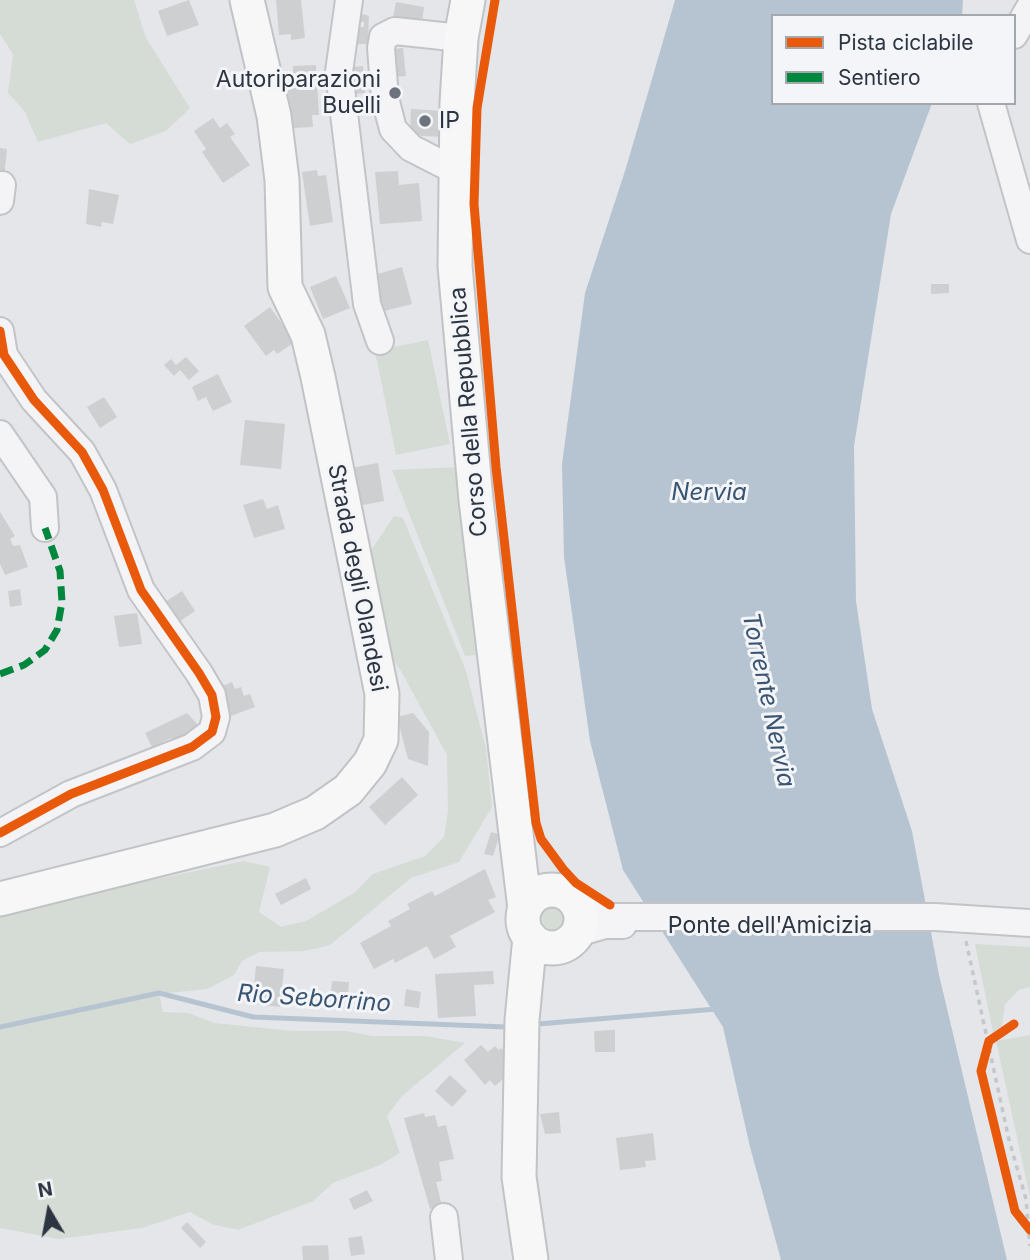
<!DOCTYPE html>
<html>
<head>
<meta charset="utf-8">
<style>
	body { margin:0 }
	#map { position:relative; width:1030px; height:1260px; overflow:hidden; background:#e4e6e9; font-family:Inter,sans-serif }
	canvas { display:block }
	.legend { position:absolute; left:771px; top:14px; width:245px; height:91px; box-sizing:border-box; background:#f3f5f8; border:2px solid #a3a8af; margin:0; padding:9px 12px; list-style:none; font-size:21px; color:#2c3541 }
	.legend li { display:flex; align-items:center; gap:14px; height:35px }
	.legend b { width:35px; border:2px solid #a3a8af }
	.north { position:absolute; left:14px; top:1176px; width:70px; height:70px; -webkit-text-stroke:5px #f3f5f8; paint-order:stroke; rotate:350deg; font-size:19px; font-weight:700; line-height:28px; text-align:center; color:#2c3541 }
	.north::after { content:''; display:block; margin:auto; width:24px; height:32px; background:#2c3541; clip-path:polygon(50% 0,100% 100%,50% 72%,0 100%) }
</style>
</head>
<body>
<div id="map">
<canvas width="1030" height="1260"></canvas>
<ul class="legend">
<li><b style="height:9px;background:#e8590c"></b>Pista ciclabile</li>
<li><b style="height:9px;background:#00873e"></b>Sentiero</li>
</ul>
<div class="north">N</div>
</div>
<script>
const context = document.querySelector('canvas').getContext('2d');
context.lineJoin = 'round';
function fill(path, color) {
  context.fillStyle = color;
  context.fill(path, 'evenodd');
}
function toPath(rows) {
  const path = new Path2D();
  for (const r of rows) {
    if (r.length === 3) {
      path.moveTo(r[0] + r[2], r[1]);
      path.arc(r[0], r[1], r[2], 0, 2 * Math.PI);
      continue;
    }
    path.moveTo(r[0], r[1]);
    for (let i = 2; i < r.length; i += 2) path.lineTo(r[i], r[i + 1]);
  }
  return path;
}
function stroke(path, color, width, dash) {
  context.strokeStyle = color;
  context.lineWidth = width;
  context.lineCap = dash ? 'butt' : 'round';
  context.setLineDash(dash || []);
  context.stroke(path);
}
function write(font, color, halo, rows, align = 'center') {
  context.font = font + ' Inter,sans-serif';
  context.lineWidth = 6;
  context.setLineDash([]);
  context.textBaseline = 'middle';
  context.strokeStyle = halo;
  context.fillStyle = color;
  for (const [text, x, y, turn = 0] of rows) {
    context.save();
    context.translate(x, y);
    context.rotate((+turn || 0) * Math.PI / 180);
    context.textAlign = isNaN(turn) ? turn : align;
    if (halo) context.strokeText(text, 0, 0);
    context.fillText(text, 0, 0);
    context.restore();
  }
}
const green = toPath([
	[0,0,134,0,146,38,190,108,166,131,130,144,106,123,38,142,25,112,8,93,13,54,0,34],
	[428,340,450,444,396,455,375,351],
	[459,467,484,654,465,656,392,470],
	[394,516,403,518,466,671,486,749,492,807,459,862,411,878,330,945,305,951,259,952,242,961,234,975,207,989,159,994,163,1012,189,1013,214,1023,293,1031,346,1031,372,1036,426,1036,465,1043,402,1096,387,1116,400,1153,380,1165,333,1183,313,1201,238,1230,212,1224,190,1212,142,1228,59,1239,0,1228,0,915,69,897,244,861,270,867,259,912,281,927,306,921,354,893,373,874,425,856,444,837,448,811,447,755,401,671,385,649,371,575,372,549],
	[556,917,14],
	[975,944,1030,947,1030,987,1019,990,1005,1004,1002,1026,993,1032],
	[1030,1035,1030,1197,996,1041]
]);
const water = toPath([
	[675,0,963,0,962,16,773,16,773,103,932,103,891,214,854,446,856,601,872,709,912,831,939,975,1007,1260,781,1260,750,1147,723,1027,623,870,590,741,564,557,562,464,585,293,626,168]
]);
const stream = toPath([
	[538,1024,716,1009],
	[0,1027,159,993,253,1017,506,1027]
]);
const building = toPath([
	[189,0,199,25,167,36,158,11],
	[276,0,301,0,305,38,291,40,291,34,279,35],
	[396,2,424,7,422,22,393,18],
	[359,13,369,16,368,44,358,44,358,27,364,27,364,22,358,21],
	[403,48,406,76,395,77,392,49],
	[316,65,319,115,312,115,313,127,294,128,286,83,293,82,293,66],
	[363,66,365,93,356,94,353,67],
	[411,109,442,111,441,137,410,135],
	[213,118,220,128,227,123,235,134,230,137,250,165,223,183,202,152,206,149,194,131],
	[0,148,7,149,4,177,0,177],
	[317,170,318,176,326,175,333,222,310,226,302,172],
	[398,171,399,185,419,183,422,221,380,224,375,172],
	[89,189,119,195,113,224,102,222,101,227,86,224],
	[402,267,412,304,384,311,374,275],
	[336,276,350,308,323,319,310,287],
	[931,284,949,284,949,293,931,294],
	[270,307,295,342,277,354,274,350,266,356,244,326],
	[186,357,199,371,189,380,180,370,174,376,164,365,171,359,176,365],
	[218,374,232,402,213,411,206,397,198,401,192,387],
	[104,397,117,417,100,428,87,407],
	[245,420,285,424,281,469,240,465],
	[378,463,384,501,358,506,351,468],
	[263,499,267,509,278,505,285,529,254,538,243,505],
	[0,512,15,536,10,539,13,546,20,545,28,567,5,575,0,564],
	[20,589,22,605,10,607,8,591],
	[182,591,195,611,176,624,162,604],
	[137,613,142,644,119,647,114,616],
	[232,682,235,689,241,687,244,696,250,694,255,707,231,716,220,687],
	[187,713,200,727,176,748,171,738,152,747,145,733],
	[413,713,429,732,428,766,408,759,397,717],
	[402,777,418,795,385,825,369,807],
	[491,832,500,834,493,856,484,854],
	[485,869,496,897,488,900,495,912,450,936,456,947,434,959,427,946,395,963,393,959,374,969,360,943,391,926,388,921,410,909,407,904,432,891,435,896],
	[306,878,311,889,281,905,275,894],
	[256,966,284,969,280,1007,252,1004],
	[493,971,494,984,474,985,476,1016,438,1018,435,974],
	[332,981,349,982,348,994,331,993],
	[406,989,421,992,419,1008,404,1006],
	[615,1030,615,1052,595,1052,594,1031],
	[481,1045,488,1052,495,1046,499,1050,501,1048,511,1059,512,1071,495,1086,490,1080,485,1085,464,1060],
	[450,1075,467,1091,452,1107,435,1091],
	[559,1112,561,1133,545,1134,540,1114],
	[424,1113,425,1117,435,1115,438,1127,446,1125,454,1159,439,1162,442,1181,436,1182,442,1206,430,1209,404,1118],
	[653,1133,656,1160,645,1161,646,1167,620,1170,616,1138],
	[367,1190,373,1201,354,1210,349,1199],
	[187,1222,206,1242,200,1248,181,1228],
	[362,1236,365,1254,351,1256,348,1238],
	[328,1245,329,1260,303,1260,302,1246]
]);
const path = toPath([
	[966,941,1009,1140,1026,1199,1030,1246]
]);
const minor = toPath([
	[349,0,339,72,367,304,380,341],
	[1014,35,1030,7],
	[991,103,1030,240],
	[456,171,411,148,393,129,385,98,381,48,383,37,395,31,461,38],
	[0,201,2,185],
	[0,331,4,355,34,400,82,452,103,490,141,590,199,673,212,695,216,717,212,732,192,747,71,794,0,833],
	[0,434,43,497,45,528],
	[578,905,606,917,935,917,1030,923],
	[577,933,605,925,623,925],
	[444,1217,449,1260]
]);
const major = toPath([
	[468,0,461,38,457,103,455,266,476,500,525,909],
	[552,919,29],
	[0,899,275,830,315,813,348,790,370,763,381,740,382,694,318,377,308,335,285,287,282,180,274,116,247,0],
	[530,937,522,1020,519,1177,531,1260]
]);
const quiet = toPath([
	[0,674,24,665,45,650,57,630,62,602,60,571,45,528]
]);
const cycleway = toPath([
	[495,0,477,108,474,204,496,467,536,823,541,839,563,869,576,883,610,905],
	[0,331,4,355,34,400,82,452,103,490,141,590,199,673,212,695,216,717,212,732,192,747,71,794,0,833],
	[1014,1024,989,1041,981,1071,1015,1211,1030,1230]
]);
const markers = [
	[395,93,7,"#6c737c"],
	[425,121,7,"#6c737c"]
];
const poiNames = [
	["Autoriparazioni",381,80],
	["Buelli",381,106],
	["IP",439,121,"left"]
];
const streetNames = [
	["Corso della Repubblica",469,412,-95],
	["Strada degli Olandesi",357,578,79],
	["Ponte dell'Amicizia",770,926]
];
const waterNames = [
	["Nervia",709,493],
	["Torrente Nervia",768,700,78],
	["Rio Seborrino",314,999,4]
];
fill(green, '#d5dcd5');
fill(water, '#b6c4d1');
stroke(stream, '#b6c4d1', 5);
fill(building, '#cdcfd1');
stroke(minor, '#c2c4c7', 30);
stroke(major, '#c1c3c6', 37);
stroke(path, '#c5c7c9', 3.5, [5, 5]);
stroke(minor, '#f4f4f6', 26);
stroke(major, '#f7f7f8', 33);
stroke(quiet, '#00873e', 7, [14, 7]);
stroke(cycleway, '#e8590c', 9);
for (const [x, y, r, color] of markers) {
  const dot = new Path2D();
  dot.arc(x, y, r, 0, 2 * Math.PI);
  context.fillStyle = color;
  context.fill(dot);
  stroke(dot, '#f3f5f8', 2.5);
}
write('23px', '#2c3541', '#f3f5f8', poiNames, 'right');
write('23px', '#2c3541', '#f3f5f8', streetNames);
write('italic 24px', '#3a5572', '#f3f5f8', waterNames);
</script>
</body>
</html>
